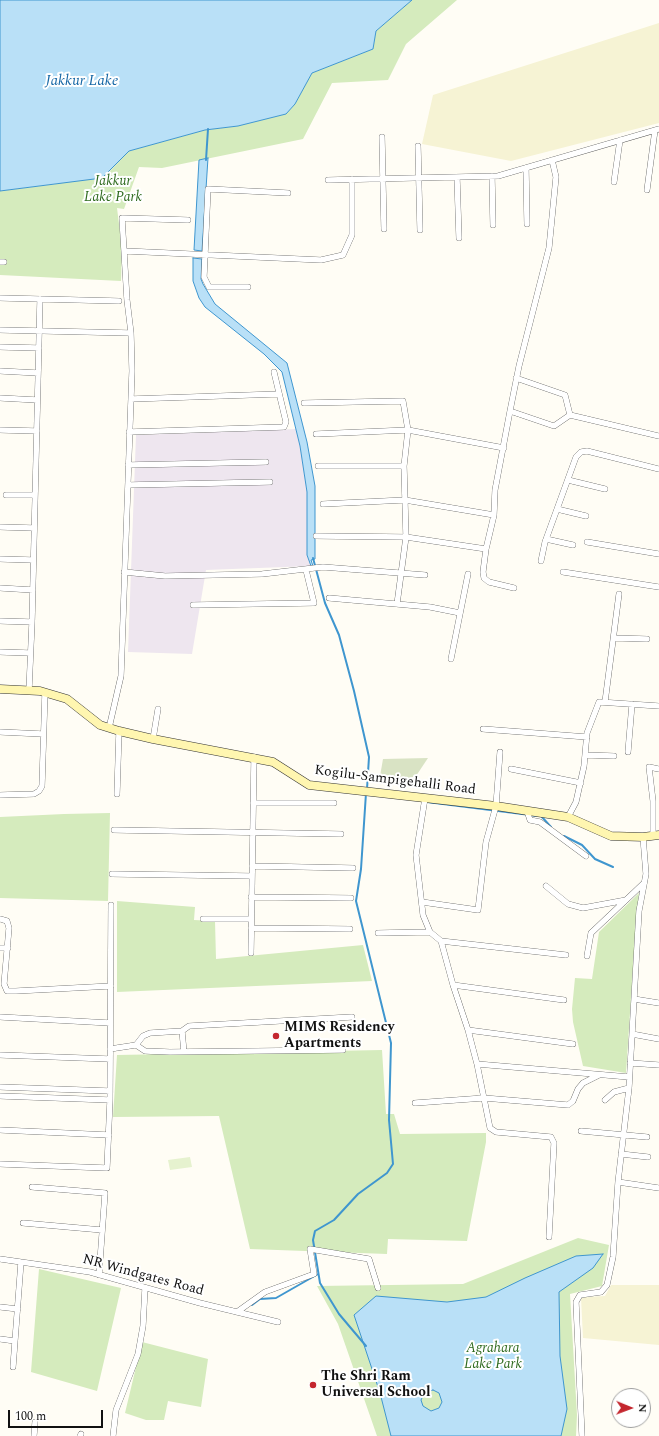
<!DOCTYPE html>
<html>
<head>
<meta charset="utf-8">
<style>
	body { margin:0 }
	#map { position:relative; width:659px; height:1436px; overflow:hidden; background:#fffdf5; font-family:Spectral,serif }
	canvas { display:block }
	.north { position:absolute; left:611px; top:1388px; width:40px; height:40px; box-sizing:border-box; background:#fff; border:1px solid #a0a0a0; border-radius:50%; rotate:91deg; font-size:11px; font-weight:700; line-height:16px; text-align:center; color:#111 }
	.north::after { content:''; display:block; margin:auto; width:14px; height:18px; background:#c4262e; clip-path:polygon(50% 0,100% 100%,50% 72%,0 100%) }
	.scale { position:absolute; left:8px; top:1410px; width:95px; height:18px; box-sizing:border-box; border:2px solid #111; border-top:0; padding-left:5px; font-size:12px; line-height:14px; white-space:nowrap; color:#111; -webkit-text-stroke:3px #fff; paint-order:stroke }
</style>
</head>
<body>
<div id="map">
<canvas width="659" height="1436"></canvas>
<div class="north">N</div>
<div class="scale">100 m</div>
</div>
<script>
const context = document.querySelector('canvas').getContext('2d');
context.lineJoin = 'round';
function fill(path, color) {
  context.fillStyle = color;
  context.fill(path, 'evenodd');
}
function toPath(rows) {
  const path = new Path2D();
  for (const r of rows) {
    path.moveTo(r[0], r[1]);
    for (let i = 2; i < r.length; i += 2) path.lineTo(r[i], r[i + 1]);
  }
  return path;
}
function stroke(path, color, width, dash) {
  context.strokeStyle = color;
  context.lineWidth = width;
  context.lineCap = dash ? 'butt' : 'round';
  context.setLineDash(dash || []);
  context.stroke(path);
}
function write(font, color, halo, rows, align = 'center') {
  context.font = font + ' Spectral,serif';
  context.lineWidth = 4;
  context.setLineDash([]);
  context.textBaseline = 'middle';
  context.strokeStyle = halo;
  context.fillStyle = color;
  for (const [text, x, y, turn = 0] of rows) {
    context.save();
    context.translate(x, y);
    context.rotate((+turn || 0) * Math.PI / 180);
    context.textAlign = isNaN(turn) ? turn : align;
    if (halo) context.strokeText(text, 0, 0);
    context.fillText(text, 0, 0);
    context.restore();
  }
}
const industrial = toPath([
	[296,429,300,446,307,492,307,555,311,566,206,570,192,654,128,652,136,435]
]);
const farmland = toPath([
	[659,23,659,123,511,161,422,144,433,95],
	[611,1285,659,1285,659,1345,583,1338,581,1298,586,1297,605,1296]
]);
const green = toPath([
	[412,0,457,0,406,44,388,80,332,83,303,139,162,168,139,167,124,209,117,208,122,248,121,281,0,275,0,191,56,184,108,173,129,151,205,130,238,126,286,114,295,104,312,73,373,49,376,31],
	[110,813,108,901,0,898,0,817,64,814],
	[639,893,636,923,626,1073,583,1066,573,1022,572,1009,575,978,592,979,599,932],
	[117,901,195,907,194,920,215,921,216,959,363,945,372,981,117,992],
	[382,1050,386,1114,394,1114,400,1134,486,1133,486,1142,467,1241,388,1239,387,1254,250,1249,219,1116,113,1117,117,1055],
	[578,1238,609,1245,602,1286,570,1294,577,1415,576,1436,377,1436,338,1324,317,1286,463,1284],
	[39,1269,121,1288,97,1391,31,1372],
	[142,1342,208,1359,201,1407,168,1401,164,1420,146,1420,125,1413]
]);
const cemetery = toPath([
	[428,758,416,776,396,782,379,782,383,759]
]);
const pitch = toPath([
	[190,1157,192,1167,170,1170,168,1160]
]);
const water = toPath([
	[0,0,412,0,376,31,373,49,312,73,295,104,286,114,238,126,205,130,129,151,102,178,0,191,0,0],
	[208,158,202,251,194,250,199,160,208,158],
	[193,258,202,259,201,279,203,284,215,304,287,363,307,442,315,486,315,559,311,560,313,566,311,566,307,555,307,492,300,446,282,372,264,354,205,307,199,298,193,281,193,258],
	[603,1254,593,1268,559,1292,560,1356,567,1409,561,1436,391,1436,380,1393,354,1315,376,1296,447,1302,486,1297,525,1278,576,1256,603,1254],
	[433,1390,439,1393,442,1402,439,1408,431,1411,423,1406,421,1400,424,1394,427,1392,433,1390]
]);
const stream = toPath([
	[206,160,208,129],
	[313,558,325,603,339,635,354,691,369,757,367,789],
	[427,802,538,816],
	[542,817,551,827],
	[564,836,582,845,595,859,613,867],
	[252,1305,260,1299,276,1298,318,1274],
	[366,1346,339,1314,320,1283,313,1240,315,1231,334,1220,358,1194,387,1173,393,1164,389,1120,391,1043,356,901,361,869,366,793]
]);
const street = toPath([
	[382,137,384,229],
	[418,146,420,230],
	[526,168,527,224],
	[492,176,493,225],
	[457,177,459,238],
	[328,180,498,176,659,129],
	[614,182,620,140],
	[647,190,655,130],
	[125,251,321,260,343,255,352,235,352,179],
	[0,262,4,262],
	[248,287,209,287,204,277,208,189,288,193],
	[0,298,119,301],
	[0,330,131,333],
	[0,347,39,348],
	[0,371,38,373],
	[516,378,565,395,570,415],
	[0,398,37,400],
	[131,399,279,394],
	[304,403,403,401,408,430,404,466,406,537,397,604],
	[510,411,519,366,549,248,556,177,552,160],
	[0,430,37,431],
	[129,432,284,427,286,422,274,372],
	[316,434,408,430,504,448],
	[128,465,266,462],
	[318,466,404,466],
	[568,480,605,489],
	[128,485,270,482],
	[6,495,35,495],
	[323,504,405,500,494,515],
	[557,509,586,516],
	[0,527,34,528],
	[316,536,406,537,486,549],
	[546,539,573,545],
	[587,542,659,554],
	[0,559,33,560],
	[541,561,545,542,576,457,581,452,587,451,659,469],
	[124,572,165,576,262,574,323,567,425,575],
	[563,572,659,587],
	[0,588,33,590],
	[514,588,489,582,484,578,483,572,486,549,494,515,495,490,510,411,554,426,570,415,659,436],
	[329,598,430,607,460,613],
	[193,605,314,603,306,570],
	[0,621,32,622],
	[614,638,647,639],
	[0,652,30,653],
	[451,659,468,574],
	[29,690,32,622,40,299],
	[605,702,619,594],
	[109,728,121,676,132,371,131,333,127,300,122,218,188,220],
	[483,729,587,737],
	[0,732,43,734],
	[153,739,158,709],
	[628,752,632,704],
	[585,755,614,756],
	[511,769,581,783],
	[117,794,119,731],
	[0,795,34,794,39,791,42,786,45,692],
	[425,798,416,855,423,915,430,932,441,941,453,985,468,1030,477,1064,490,1128,496,1132,551,1137,554,1143,549,1237],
	[253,803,334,803],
	[527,811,530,820,540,822,586,856],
	[568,817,576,802,584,766,587,733,599,702,659,706],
	[114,830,341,834],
	[653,835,653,801,649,767,659,769],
	[252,866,353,868],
	[112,874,252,876],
	[546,886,568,904,583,908,626,900],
	[251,897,351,898],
	[422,902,478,910,486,842,496,806,500,752],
	[0,919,7,921,9,928,4,984,7,991,16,991,111,986],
	[203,919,251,919],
	[251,928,350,929],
	[378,933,430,932],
	[441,941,566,955],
	[0,948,8,948],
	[251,953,254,757],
	[587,956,591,933,644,883],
	[453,985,564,1000],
	[634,999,659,1003],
	[0,1017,110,1023],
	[468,1030,573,1044],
	[182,1031,184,1052],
	[632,1034,659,1039],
	[136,1045,143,1036,150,1033,182,1031,189,1026,352,1017],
	[110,1049,136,1045,145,1051,170,1052,343,1050],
	[0,1055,110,1059],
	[630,1063,659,1065],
	[477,1064,629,1077],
	[0,1087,110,1091],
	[0,1096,110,1100],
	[605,1100,614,1092,629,1088],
	[415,1103,484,1098,568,1105,573,1101,578,1089,583,1083,599,1075],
	[0,1130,109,1135],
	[581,1131,647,1137],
	[621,1154,648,1157],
	[0,1164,107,1168,110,1100,111,905],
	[618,1182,659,1188],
	[32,1187,105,1193,99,1275],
	[23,1223,102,1230],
	[0,1259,90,1272,200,1303,278,1322],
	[0,1307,18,1309],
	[237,1312,265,1292,314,1274,310,1249,369,1259,378,1288],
	[0,1339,15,1341],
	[13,1367,21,1262],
	[34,1436,35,1422],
	[80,1436,81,1434],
	[113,1436,116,1410,138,1354,143,1326,145,1288],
	[582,1436,576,1302,580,1295,601,1292,607,1285,613,1257,618,1182,629,1088,639,911,646,874,643,837]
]);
const secondary = toPath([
	[0,689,40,691,67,699,100,725,119,731,153,739,273,762,309,785,496,806,568,817,611,836,643,837,659,835]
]);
const markers = [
	[276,1036,4,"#c4262e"],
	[313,1385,4,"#c4262e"]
];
const parkNames = [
	["Jakkur",113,182],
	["Lake Park",113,198],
	["Agrahara",493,1349],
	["Lake Park",493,1365]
];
const streetNames = [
	["Kogilu-Sampigehalli Road",395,781,7],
	["NR Windgates Road",143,1276,15]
];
const poiNames = [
	["MIMS Residency",284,1028],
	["Apartments",284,1044],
	["The Shri Ram",321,1377],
	["Universal School",321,1393]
];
const waterNames = [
	["Jakkur Lake",82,82]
];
fill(industrial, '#eee6ef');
fill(farmland, '#f6f3d4');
fill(green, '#d5ebbd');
fill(cemetery, '#d9e3c4');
fill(pitch, '#e6f2cf');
fill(water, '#b9e0f7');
stroke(water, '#3f96cf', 1);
stroke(stream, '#3f96cf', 2);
stroke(street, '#444', 6);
stroke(secondary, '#333', 9);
stroke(street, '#fff', 5.5);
stroke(secondary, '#fff6b0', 8);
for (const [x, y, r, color] of markers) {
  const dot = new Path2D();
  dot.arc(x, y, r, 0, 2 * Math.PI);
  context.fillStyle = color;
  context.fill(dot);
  stroke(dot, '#fff', 1.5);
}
write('italic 14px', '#2f6b1f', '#fff', parkNames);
write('14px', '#111', '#fff', streetNames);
write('bold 14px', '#111', '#fff', poiNames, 'left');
write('italic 15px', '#1768a6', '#fff', waterNames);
</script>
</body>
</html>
